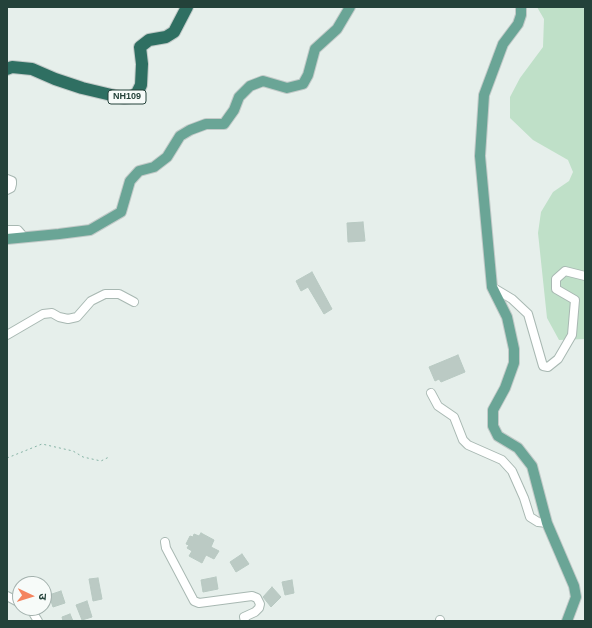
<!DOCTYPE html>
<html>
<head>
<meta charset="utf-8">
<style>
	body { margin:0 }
	#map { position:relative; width:592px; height:628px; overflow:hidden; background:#e6efeb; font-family:Arial,"Noto Sans Devanagari",sans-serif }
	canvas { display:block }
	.frame { position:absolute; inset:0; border:8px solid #24423a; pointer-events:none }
	.north { position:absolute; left:12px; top:576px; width:40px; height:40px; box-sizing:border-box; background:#f7fbf9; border:1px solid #a3b1ad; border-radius:50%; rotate:94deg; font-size:11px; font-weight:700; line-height:16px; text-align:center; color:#24423a }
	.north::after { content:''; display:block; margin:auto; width:14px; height:18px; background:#f4845f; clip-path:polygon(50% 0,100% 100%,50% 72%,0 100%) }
</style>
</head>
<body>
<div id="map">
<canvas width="592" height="628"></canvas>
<div class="frame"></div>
<div class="north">उ</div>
</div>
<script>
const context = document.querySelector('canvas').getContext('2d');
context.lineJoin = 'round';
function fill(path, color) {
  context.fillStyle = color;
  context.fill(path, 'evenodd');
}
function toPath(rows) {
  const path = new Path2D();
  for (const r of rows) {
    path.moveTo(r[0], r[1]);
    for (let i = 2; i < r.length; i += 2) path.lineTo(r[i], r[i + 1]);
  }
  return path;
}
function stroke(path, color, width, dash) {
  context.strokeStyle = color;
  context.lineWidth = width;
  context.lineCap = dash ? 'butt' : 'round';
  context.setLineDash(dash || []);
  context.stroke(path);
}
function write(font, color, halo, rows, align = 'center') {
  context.font = font + ' Arial,sans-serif';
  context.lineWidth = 4;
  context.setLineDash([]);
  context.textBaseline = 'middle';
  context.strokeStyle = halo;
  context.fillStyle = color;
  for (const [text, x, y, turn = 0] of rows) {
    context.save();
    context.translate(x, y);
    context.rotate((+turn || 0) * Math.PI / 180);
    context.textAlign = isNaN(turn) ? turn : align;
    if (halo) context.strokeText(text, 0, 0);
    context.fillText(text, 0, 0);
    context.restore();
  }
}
const green = toPath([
	[537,7,583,7,585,11,585,339,559,340,547,318,538,233,541,212,553,192,569,181,573,172,568,160,533,140,510,118,510,97,520,78,543,47,544,19]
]);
const building = toPath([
	[363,222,365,241,348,242,347,223,363,222],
	[312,272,332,309,324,314,308,287,301,291,296,281,312,272],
	[458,355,465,372,441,382,439,379,435,381,429,367,458,355],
	[201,533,214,540,211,547,219,551,214,559,206,555,202,563,189,556,192,551,187,548,189,545,186,544,190,536,193,537,194,534,199,536,201,533],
	[242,554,249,564,236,572,230,562,242,554],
	[216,577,218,589,203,592,201,580,216,577],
	[98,578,102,599,93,601,89,579,98,578],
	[292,580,294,593,285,595,282,582,292,580],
	[272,587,281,597,271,607,263,597,272,587],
	[61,591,65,603,53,607,49,595,61,591],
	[87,601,92,617,82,620,76,605,87,601],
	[70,614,73,621,63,621,62,617,70,614]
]);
const path = toPath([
	[7,458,42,444,73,451,83,457,101,461,109,457],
	[133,620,134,621]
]);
const minor = toPath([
	[7,179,12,181,12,184,11,188,7,190],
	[7,230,18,230,24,237],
	[492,287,512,299,528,314,543,366,548,367,558,359,572,335,575,300,556,289,556,279,565,271,585,276],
	[7,335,43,314,52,313,59,317,68,319,77,317,91,301,105,294,119,294,134,302],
	[431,393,438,406,454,417,463,440,468,445,502,460,512,471,524,498,530,517,538,522,547,523],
	[165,542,166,548,194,601,199,603,252,596,257,598,260,604,259,608,255,612,244,617,245,621],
	[7,596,20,603],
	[30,608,38,621],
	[440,620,440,621]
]);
const major = toPath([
	[521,7,521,15,518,24,503,44,484,95,480,156,492,287,507,317,514,349,514,363,505,388,493,410,493,426,498,436,518,448,532,466,547,523,574,586,576,597,567,621],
	[7,239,59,234,90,230,121,212,130,181,139,171,154,167,167,157,180,136,190,130,206,124,224,124,234,110,239,97,250,86,263,81,287,88,303,84,308,75,315,49,337,29,350,7]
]);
const highway = toPath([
	[7,69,12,67,32,69,55,79,82,88,124,98,131,97,137,93,141,85,142,64,140,47,149,40,166,37,174,32,187,7]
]);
const shields = [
	[127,97,38]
];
const shieldNames = [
	["NH109",127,97]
];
fill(green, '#bfe0c8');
fill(building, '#bbcac4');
stroke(building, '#b8c9c2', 1);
stroke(minor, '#a8b8b2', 10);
stroke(major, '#c2cac8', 12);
stroke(highway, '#c2cac8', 14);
stroke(path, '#86b3a5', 1, [2, 3]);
stroke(minor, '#fff', 8);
stroke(major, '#6aa596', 10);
stroke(highway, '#2f6f62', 12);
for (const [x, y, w] of shields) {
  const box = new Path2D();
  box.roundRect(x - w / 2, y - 7, w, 14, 3);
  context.fillStyle = '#f7fbf9';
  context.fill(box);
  stroke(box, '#24423a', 1);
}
write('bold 9px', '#24423a', null, shieldNames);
</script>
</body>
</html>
